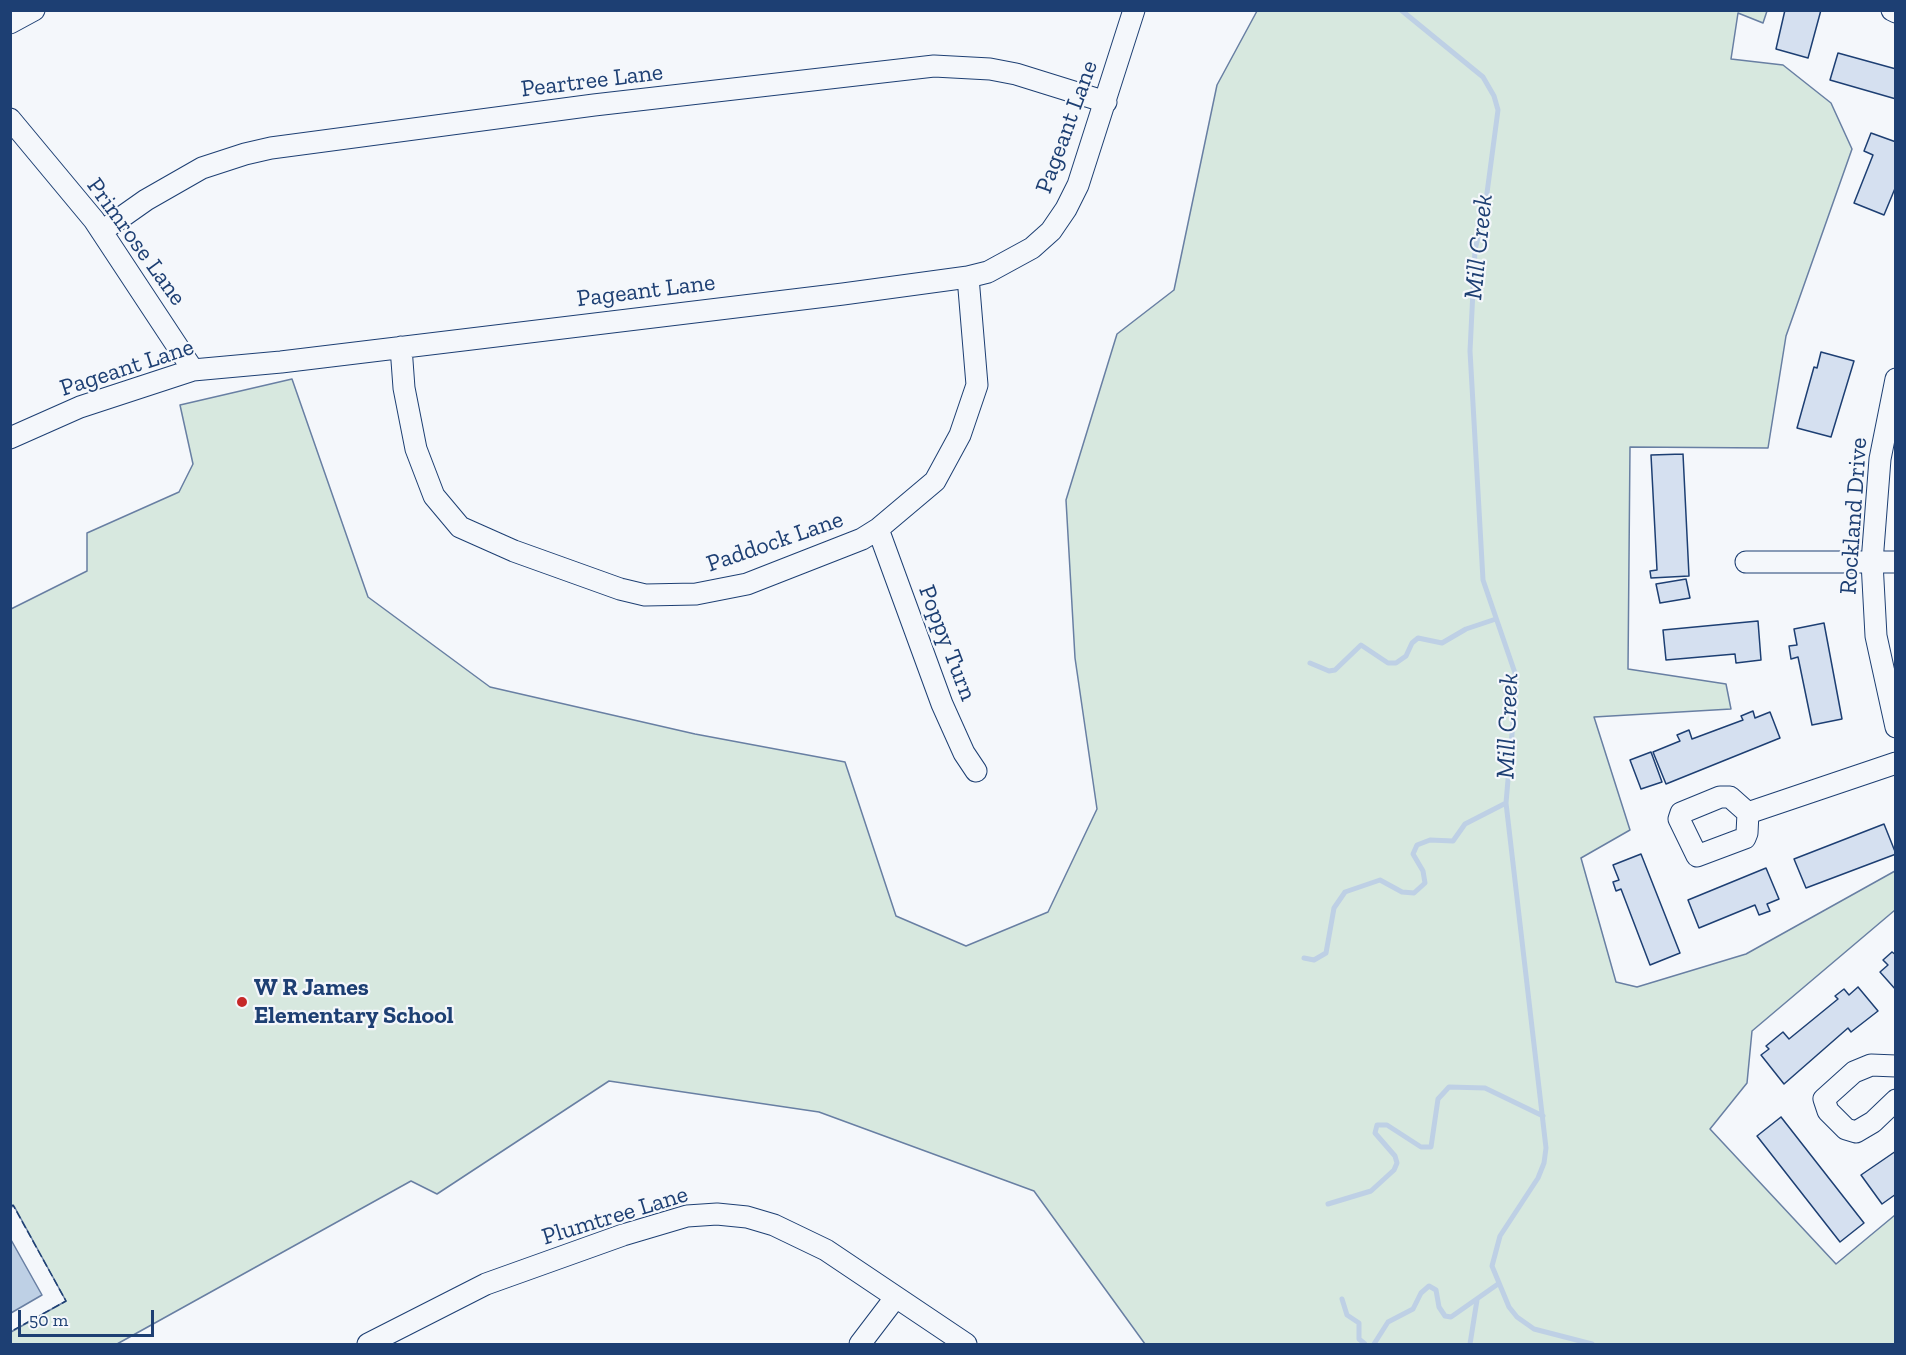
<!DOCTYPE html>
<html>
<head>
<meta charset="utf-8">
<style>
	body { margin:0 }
	#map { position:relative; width:1906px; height:1355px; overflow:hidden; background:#f4f7fb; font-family:"Zilla Slab",serif }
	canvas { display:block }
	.frame { position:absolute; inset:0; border:12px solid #1d3f73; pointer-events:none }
	.scale { position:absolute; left:18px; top:1310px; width:136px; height:27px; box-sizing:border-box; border:3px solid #1d3f73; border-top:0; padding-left:8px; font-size:18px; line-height:21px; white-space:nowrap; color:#1d3f73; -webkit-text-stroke:4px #f4f7fb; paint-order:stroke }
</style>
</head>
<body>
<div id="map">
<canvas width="1906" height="1355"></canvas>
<div class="frame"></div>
<div class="scale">50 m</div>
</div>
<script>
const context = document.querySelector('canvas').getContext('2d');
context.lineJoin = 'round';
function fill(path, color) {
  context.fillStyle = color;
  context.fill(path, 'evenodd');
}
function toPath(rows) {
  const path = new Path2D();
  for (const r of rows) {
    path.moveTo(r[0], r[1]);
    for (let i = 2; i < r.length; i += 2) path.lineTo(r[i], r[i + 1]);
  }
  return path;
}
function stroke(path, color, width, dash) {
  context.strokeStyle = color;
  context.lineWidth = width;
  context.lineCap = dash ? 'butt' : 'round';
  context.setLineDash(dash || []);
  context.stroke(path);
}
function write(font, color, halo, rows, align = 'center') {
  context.font = font + ' "Zilla Slab",serif';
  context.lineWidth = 4.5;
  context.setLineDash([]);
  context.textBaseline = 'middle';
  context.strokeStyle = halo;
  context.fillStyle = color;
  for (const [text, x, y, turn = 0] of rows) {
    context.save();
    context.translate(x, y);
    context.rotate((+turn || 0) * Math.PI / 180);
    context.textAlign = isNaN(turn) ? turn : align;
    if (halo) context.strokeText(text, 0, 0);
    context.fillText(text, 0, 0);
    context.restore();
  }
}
const green = toPath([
	[1257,11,1767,11,1763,23,1738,13,1731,59,1783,65,1831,103,1852,149,1786,336,1768,448,1630,447,1628,669,1726,684,1731,709,1594,717,1630,830,1581,858,1616,982,1637,987,1746,954,1895,871,1895,910,1752,1031,1747,1083,1710,1129,1836,1264,1895,1215,1895,1344,1145,1344,1034,1191,819,1112,609,1081,437,1194,411,1181,117,1344,11,1344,11,1332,66,1301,14,1206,11,1207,11,609,87,571,87,533,179,492,193,464,180,405,292,379,368,597,490,687,695,734,845,762,896,916,966,946,1048,912,1097,809,1075,658,1066,500,1117,334,1174,290,1217,85,1257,11]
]);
const water = toPath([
	[10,1238,42,1295,11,1313,10,1313,10,1238]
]);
const stream = toPath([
	[1401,10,1483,77,1494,96,1498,110,1485,208,1475,250,1470,351,1483,580,1515,673,1516,688,1506,803,1546,1148,1544,1163,1538,1178,1500,1236,1492,1266,1509,1307,1517,1317,1534,1329,1592,1344],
	[1310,663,1329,671,1335,670,1361,645,1388,663,1396,663,1406,656,1412,643,1418,638,1442,643,1466,629,1496,619],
	[1304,958,1314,960,1326,953,1334,908,1345,892,1380,880,1402,892,1414,893,1425,883,1423,871,1413,854,1417,845,1430,840,1453,841,1465,824,1506,803],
	[1328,1204,1371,1191,1394,1170,1397,1163,1395,1156,1375,1133,1377,1125,1387,1125,1421,1147,1431,1147,1438,1099,1449,1087,1485,1088,1543,1116],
	[1342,1299,1347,1315,1359,1323,1359,1339,1365,1344],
	[1374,1344,1388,1322,1413,1309,1421,1293,1429,1286,1436,1290,1439,1307,1445,1316,1451,1317,1498,1284],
	[1470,1344,1477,1300]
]);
const building = toPath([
	[1785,10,1821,10,1808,58,1776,49,1785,10],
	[1838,53,1896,69,1896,99,1830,80,1838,53],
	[1871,133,1896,142,1896,186,1884,215,1854,203,1873,155,1864,151,1871,133],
	[1821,352,1854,361,1831,437,1797,428,1814,367,1817,368,1821,352],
	[1683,454,1689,576,1651,578,1650,571,1657,570,1651,455,1683,454],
	[1686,579,1690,598,1660,603,1656,584,1686,579],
	[1758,621,1761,660,1736,663,1735,654,1666,660,1663,630,1758,621],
	[1824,623,1842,719,1812,725,1798,657,1791,659,1789,646,1797,645,1794,629,1824,623],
	[1753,711,1755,718,1770,712,1780,738,1666,784,1653,752,1680,741,1677,735,1689,730,1692,739,1743,720,1741,716,1753,711],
	[1651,752,1662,782,1641,789,1630,760,1651,752],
	[1884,824,1896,854,1806,888,1794,859,1884,824],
	[1641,854,1680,953,1650,965,1621,889,1616,891,1613,882,1619,880,1613,865,1641,854],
	[1766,868,1779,899,1767,904,1770,911,1759,915,1755,905,1699,928,1688,900,1766,868],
	[1892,952,1896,955,1896,990,1880,972,1888,965,1883,960,1892,952],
	[1858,987,1878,1011,1851,1032,1848,1028,1784,1084,1761,1055,1769,1049,1766,1046,1783,1032,1789,1039,1838,999,1835,996,1844,989,1849,995,1858,987],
	[1781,1117,1864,1223,1840,1242,1757,1136,1781,1117],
	[1896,1151,1896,1194,1882,1204,1861,1175,1896,1151]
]);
const minor = toPath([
	[1892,10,1896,12],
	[10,23,34,10],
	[10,119,94,220,193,370],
	[102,231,146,200,202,168,245,154,271,148,594,105,934,66,990,69,1016,74,1106,102],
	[401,347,404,388,416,449,434,496,460,527,514,551,620,589,645,595,696,594,747,584,862,539,878,529,935,481,960,435,977,385,968,277],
	[1896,379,1880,459,1872,562,1876,636,1896,727],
	[10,438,80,407,193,370,281,362,843,294,968,277,988,272,1032,248,1051,231,1066,209,1078,185,1134,10],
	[878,529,942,704,964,753,976,771],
	[1746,562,1896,562],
	[1720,797,1730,797,1748,813,1747,833,1745,838,1697,856,1679,819,1681,813,1720,797],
	[1748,813,1896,763],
	[1896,1066,1871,1065,1854,1072,1824,1099,1828,1111,1846,1129,1856,1132,1873,1122,1896,1100],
	[368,1344,486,1284,623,1235,687,1216,717,1214,747,1217,774,1225,826,1250,966,1344],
	[860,1344,895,1298]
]);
const fence = toPath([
	[10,1207,13,1205,66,1301,10,1332]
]);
const markers = [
	[242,1002,6,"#c62828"]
];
const streetNames = [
	["Peartree Lane",592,81,-7],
	["Pageant Lane",1067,127,-70],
	["Primrose Lane",136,242,54],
	["Pageant Lane",646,291,-7],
	["Pageant Lane",127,368,-18],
	["Rockland Drive",1854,516,-86],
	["Paddock Lane",775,542,-19],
	["Poppy Turn",947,643,69],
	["Plumtree Lane",615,1216,-17]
];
const poiNames = [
	["W R James",254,988],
	["Elementary School",254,1016]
];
const waterNames = [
	["Mill Creek",1479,247,-84],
	["Mill Creek",1508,726,-88]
];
fill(green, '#d7e8df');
stroke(green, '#687fa3', 1.5);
fill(water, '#bed0e5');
stroke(water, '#687fa3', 1.5);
stroke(stream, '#bed0e5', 5);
fill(building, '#d5e0f0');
stroke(building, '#1d3f73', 1.5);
stroke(minor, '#1d3f73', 23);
stroke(minor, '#f4f7fb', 21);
stroke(fence, '#1d3f73', 1.5, [8, 3]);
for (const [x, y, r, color] of markers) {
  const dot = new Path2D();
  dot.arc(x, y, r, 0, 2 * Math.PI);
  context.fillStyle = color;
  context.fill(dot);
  stroke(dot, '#f4f7fb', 2);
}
write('24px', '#1d3f73', '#f4f7fb', streetNames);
write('bold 24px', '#1d3f73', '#f4f7fb', poiNames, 'left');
write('italic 26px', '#1d3f73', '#f4f7fb', waterNames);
</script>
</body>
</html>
